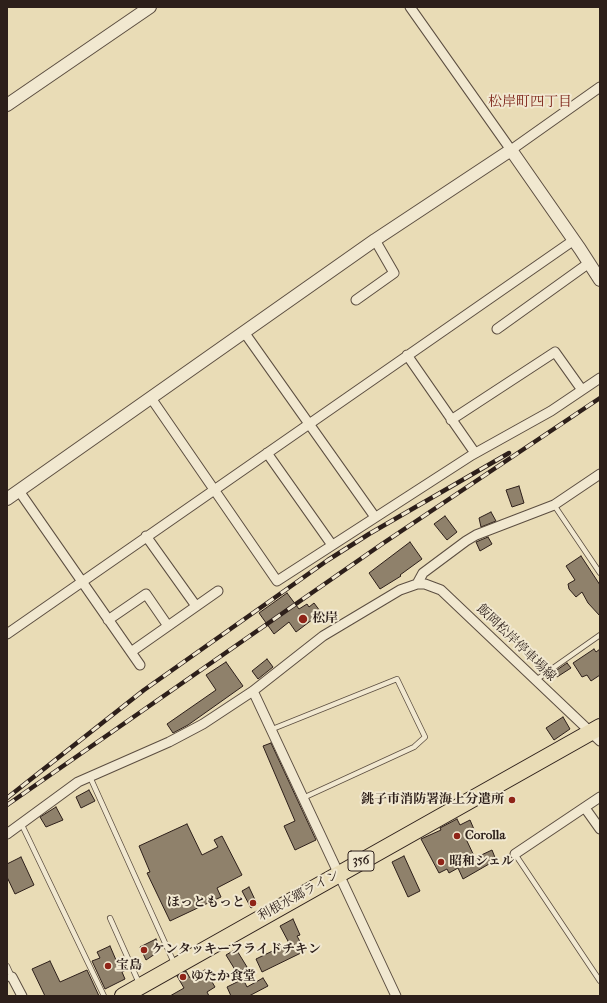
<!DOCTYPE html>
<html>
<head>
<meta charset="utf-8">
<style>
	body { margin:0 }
	#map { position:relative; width:607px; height:1003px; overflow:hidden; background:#e9dcb6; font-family:"IM FELL French Canon",serif }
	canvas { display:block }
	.frame { position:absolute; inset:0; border:8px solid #2d1f1a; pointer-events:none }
</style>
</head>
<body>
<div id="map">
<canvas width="607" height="1003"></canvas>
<div class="frame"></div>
</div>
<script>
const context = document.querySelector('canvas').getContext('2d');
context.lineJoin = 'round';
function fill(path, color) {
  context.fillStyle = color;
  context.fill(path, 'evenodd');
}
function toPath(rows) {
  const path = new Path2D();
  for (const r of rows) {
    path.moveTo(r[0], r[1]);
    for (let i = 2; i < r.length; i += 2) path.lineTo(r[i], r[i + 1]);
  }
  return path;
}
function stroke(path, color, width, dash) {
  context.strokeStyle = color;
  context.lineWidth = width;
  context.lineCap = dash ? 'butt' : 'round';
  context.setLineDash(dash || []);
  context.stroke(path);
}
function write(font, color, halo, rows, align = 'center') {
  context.font = font + ' "IM FELL French Canon","Noto Serif JP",serif';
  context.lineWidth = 4;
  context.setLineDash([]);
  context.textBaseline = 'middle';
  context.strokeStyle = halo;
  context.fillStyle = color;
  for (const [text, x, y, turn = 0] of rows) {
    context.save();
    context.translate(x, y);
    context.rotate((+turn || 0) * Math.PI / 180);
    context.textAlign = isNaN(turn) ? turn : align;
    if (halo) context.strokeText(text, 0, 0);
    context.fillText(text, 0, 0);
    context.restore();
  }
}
const building = toPath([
	[519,486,524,503,512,507,506,490,519,486],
	[491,512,496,521,481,527,479,518,491,512],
	[445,516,457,532,447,540,434,524,445,516],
	[488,537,492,544,480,551,476,542,488,537],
	[410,542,422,559,400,575,401,576,380,589,369,573,410,542],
	[581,556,600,585,600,616,588,603,582,592,576,597,569,589,568,584,575,580,566,566,581,556],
	[287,593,299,609,307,604,309,607,314,603,320,611,316,614,317,616,296,632,289,622,274,634,259,613,287,593],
	[594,649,596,652,600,649,600,675,591,681,587,675,582,677,573,663,594,649],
	[267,659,273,667,258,679,252,671,267,659],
	[226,662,243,686,188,725,173,733,167,724,216,690,206,675,226,662],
	[567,663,571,668,557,677,554,672,567,663],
	[563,717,570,729,554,740,546,728,563,717],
	[271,743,316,840,295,850,284,826,295,821,263,746,271,743],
	[89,790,95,801,81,808,76,797,89,790],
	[56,807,63,820,46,827,40,817,56,807],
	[457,819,460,825,470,820,476,834,466,839,475,858,492,850,496,860,463,879,458,868,449,873,447,869,439,873,421,839,441,830,440,828,457,819],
	[187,824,202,855,218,847,214,840,222,836,242,875,217,888,221,897,170,921,147,873,150,872,139,846,187,824],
	[404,856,420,891,408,897,392,862,404,856],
	[21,857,34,885,15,894,7,877,7,864,21,857],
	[249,887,257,904,251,908,242,891,249,887],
	[293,919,300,935,297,936,305,951,262,972,256,959,289,943,280,926,293,919],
	[156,939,161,950,146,960,140,947,156,939],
	[110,946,116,960,120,958,126,970,122,972,125,979,105,989,92,961,100,958,97,952,110,946],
	[236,949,247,967,237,973,226,955,236,949],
	[50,961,60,982,87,970,99,996,45,996,32,969,50,961],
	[205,970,215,987,207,992,209,996,170,996,184,988,177,976,186,971,190,978,205,970],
	[263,978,268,986,249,996,231,996,227,987,243,979,247,987,263,978]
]);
const service = toPath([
	[554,505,600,573],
	[536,680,600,635],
	[270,730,397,679,425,737,414,747,303,798],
	[90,777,175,965],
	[21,823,104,996],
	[515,854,600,981],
	[110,918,139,983],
	[7,966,12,977,7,979]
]);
const minor = toPath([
	[410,7,511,150,600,87],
	[356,300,394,273,375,240],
	[497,329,589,263],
	[244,332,375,517],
	[407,355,475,453],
	[151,398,277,581,472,455,551,411,600,378],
	[451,420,555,352,582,390],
	[267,453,332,545],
	[19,491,140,665],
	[146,536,196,606],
	[417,584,423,573,466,541,476,535,554,505,600,474],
	[108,620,146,594,168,626],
	[7,634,574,240],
	[131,652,218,591],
	[253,691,396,996],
	[585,808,600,829],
	[7,834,78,782,169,742,203,724,253,691,323,636,400,590,417,584,425,584,441,590,600,741],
	[515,854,600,797],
	[12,977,22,996]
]);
const tertiary = toPath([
	[7,105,150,7],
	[7,499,375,240,511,150,580,249,600,280]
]);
const trunk = toPath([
	[123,996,600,727]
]);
const rail = toPath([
	[7,798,144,690,328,560,369,534,509,453],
	[7,805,382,544,600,398]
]);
const markers = [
	[303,619,5,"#8f2418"],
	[512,800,4,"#8f2418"],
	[457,836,4,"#8f2418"],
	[441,862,4,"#8f2418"],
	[253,903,4,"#8f2418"],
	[144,950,4,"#8f2418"],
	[108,966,4,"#8f2418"],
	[183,977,4,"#8f2418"]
];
const shields = [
	[361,861,26]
];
const shieldNames = [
	["356",361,861]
];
const poiNames = [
	["松岸",312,619],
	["銚子市消防署海上分遣所",504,800,"right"],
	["Corolla",465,836],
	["昭和シェル",449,862],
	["ほっともっと",245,903,"right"],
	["ケンタッキーフライドチキン",152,950],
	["宝島",116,966],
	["ゆたか食堂",191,977]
];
const streetNames = [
	["飯岡松岸停車場線",516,643,44],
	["利根水郷ライン",299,896,-29]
];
const neighbourhoodNames = [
	["松岸町四丁目",530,103]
];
fill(building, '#8f816b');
stroke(building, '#2d1f1a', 1);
stroke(service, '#5c4e41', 6);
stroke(minor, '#5c4e41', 11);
stroke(tertiary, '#5c4e41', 14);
stroke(trunk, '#2d1f1a', 18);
stroke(service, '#f1e8d0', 4.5);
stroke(minor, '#f1e8d0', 9);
stroke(tertiary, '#f1e8d0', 12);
stroke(trunk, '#e9dcb6', 16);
stroke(rail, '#2d1f1a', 4.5);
stroke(rail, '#f1e8d0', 3, [9]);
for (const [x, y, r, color] of markers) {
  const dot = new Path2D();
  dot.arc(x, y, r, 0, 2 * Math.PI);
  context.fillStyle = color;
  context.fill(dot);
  stroke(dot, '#f1e8d0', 1.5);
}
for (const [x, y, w] of shields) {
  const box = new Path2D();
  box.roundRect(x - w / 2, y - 10, w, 20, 3);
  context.fillStyle = '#f1e8d0';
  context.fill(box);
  stroke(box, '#2d1f1a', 1);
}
write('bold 12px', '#2d1f1a', null, shieldNames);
write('bold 13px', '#2d1f1a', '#f1e8d0', poiNames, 'left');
write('13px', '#2d1f1a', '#f1e8d0', streetNames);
write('14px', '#7a1f14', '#f1e8d0', neighbourhoodNames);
</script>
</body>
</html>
